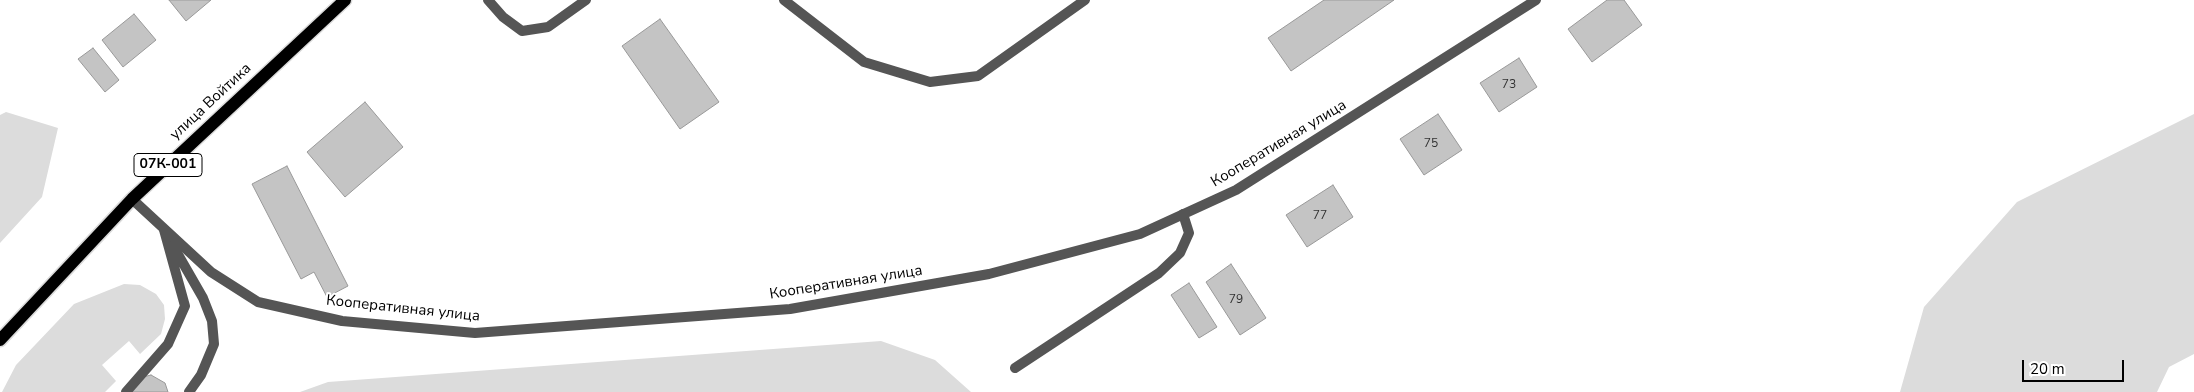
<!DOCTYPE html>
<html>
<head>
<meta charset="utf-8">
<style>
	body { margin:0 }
	#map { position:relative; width:2194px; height:392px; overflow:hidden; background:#fff; font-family:"Nunito Sans",sans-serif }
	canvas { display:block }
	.scale { position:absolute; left:2022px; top:360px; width:102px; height:22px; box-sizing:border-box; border:2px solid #000; border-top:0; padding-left:6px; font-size:15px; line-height:18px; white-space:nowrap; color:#000; -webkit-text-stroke:4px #fff; paint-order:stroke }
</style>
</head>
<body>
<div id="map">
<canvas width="2194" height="392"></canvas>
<div class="scale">20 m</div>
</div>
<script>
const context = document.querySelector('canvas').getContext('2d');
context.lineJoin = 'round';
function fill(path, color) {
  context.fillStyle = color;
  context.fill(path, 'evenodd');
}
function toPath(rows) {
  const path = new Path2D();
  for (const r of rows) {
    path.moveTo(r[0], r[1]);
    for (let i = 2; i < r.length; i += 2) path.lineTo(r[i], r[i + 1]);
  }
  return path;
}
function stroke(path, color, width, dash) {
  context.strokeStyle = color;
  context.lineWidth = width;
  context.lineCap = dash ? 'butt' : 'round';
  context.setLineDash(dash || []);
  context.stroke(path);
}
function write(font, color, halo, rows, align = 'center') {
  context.font = font + ' "Nunito Sans",sans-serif';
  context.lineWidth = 4;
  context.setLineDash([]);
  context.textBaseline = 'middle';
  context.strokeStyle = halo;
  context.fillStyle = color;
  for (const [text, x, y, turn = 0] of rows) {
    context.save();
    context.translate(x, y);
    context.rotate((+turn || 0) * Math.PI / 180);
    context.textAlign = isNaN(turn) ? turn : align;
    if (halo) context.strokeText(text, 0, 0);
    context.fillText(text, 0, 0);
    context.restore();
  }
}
const green = toPath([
	[6,112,58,128,42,197,0,243,0,115],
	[2194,114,2194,354,2169,367,2157,392,1900,392,1924,307,2017,202],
	[124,284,140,285,156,294,164,305,165,319,161,334,140,354,129,341,102,365,116,381,105,392,2,392,16,365,74,304],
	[881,341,935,360,971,392,300,392,328,382]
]);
const building = toPath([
	[169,0,211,0,186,21,169,0],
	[1324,0,1394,0,1291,71,1268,38,1324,0],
	[1607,0,1624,0,1642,25,1592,62,1568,29,1607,0],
	[134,14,156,40,123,67,102,40,134,14],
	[660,19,719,102,680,129,622,46,660,19],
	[93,48,119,80,105,92,78,59,93,48],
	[1519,58,1537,87,1499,112,1480,83,1519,58],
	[365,102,403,147,345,197,307,152,365,102],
	[1438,114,1462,150,1424,175,1400,139,1438,114],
	[287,166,348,286,327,297,314,272,301,279,252,184,287,166],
	[1333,185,1353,217,1307,247,1286,215,1333,185],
	[1231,264,1266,318,1240,335,1206,282,1231,264],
	[1189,283,1217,327,1199,338,1171,295,1189,283],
	[151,375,165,383,168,392,128,392,143,377,151,375]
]);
const lane = toPath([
	[488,0,503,17,522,31,548,27,586,0],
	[784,0,864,62,930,82,978,76,1085,0],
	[172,244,203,298,212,321,214,344,201,375,189,392],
	[1015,368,1159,273,1180,253,1189,233,1183,214],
	[126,392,168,344,185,306,164,230]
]);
const street = toPath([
	[132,199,211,272,258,302,342,321,475,333,790,309,989,274,1140,234,1236,190,1536,0]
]);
const primary = toPath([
	[0,340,132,199,345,0]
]);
const numberNames = [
	["73",1509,85],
	["75",1431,144],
	["77",1320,216],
	["79",1236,300]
];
const shields = [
	[168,165,68]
];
const shieldNames = [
	["07К-001",168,165]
];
const streetNames = [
	["улица Войтика",211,102,-43],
	["Кооперативная улица",1279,144,-31],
	["Кооперативная улица",846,283,-9],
	["Кооперативная улица",403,309,6]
];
fill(green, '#dcdcdc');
fill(building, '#c4c4c4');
stroke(building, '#999', 1);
stroke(primary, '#dbdbdb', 15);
stroke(lane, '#555', 10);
stroke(street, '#555', 10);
stroke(primary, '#000', 12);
write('12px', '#313131', null, numberNames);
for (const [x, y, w] of shields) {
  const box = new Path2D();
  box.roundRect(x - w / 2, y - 11.5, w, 23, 4);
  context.fillStyle = '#fff';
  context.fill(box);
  stroke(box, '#000', 1);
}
write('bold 14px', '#000', null, shieldNames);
write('15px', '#000', '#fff', streetNames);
</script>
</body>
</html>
